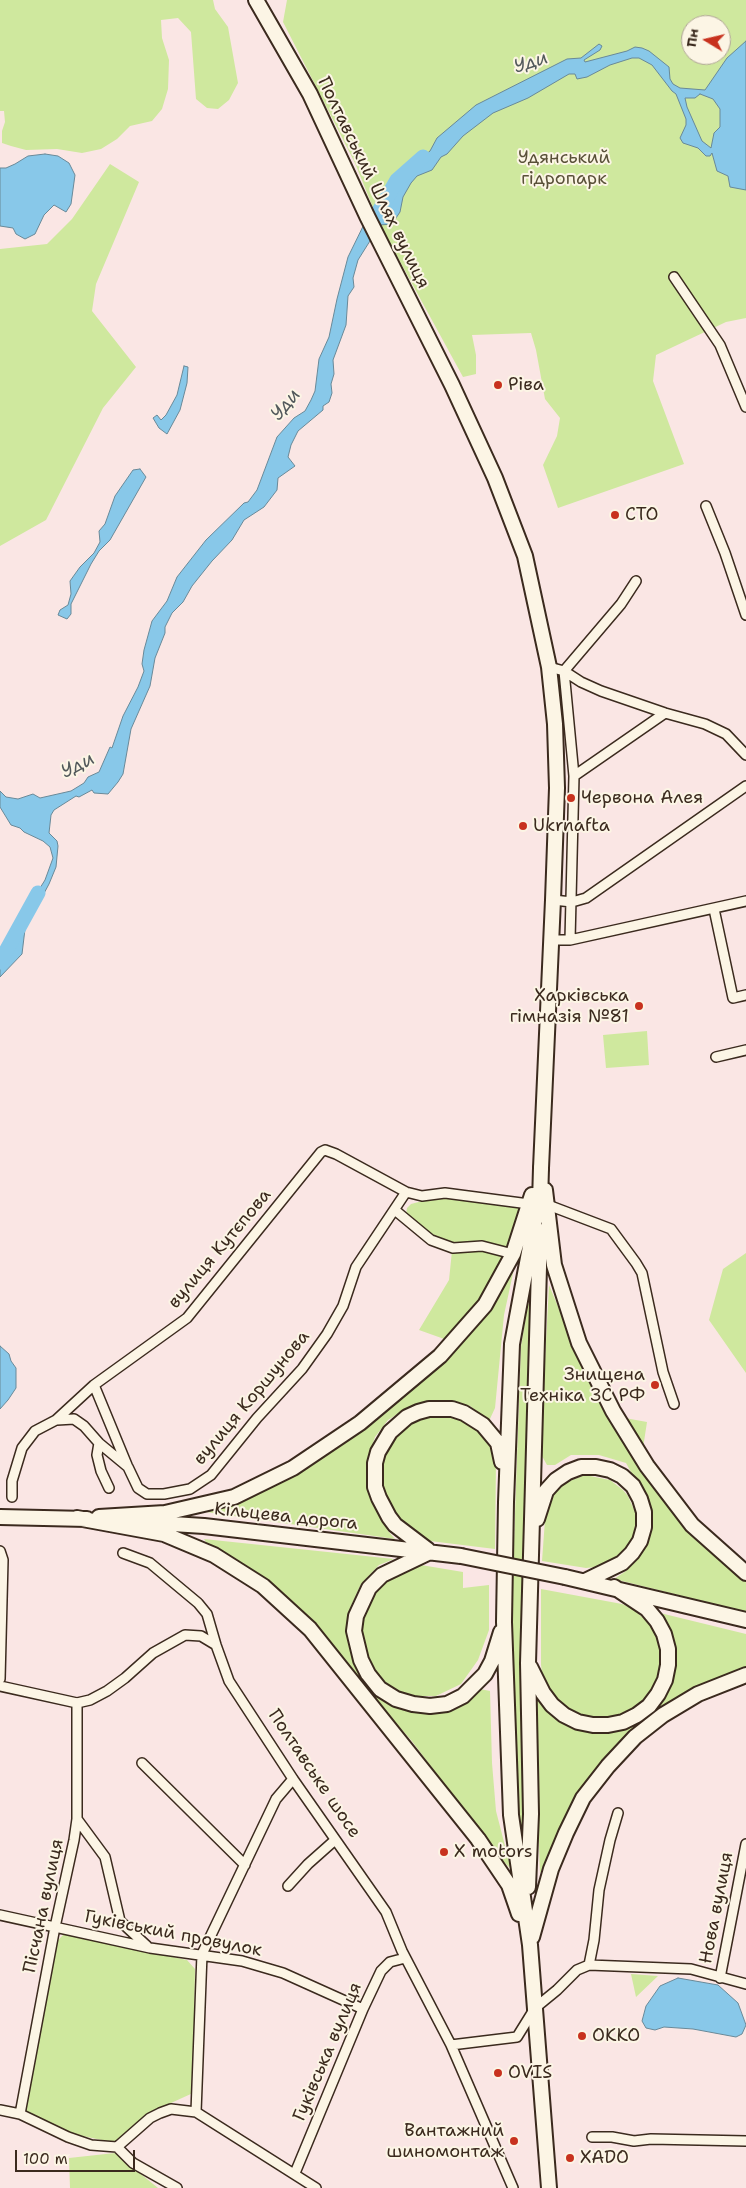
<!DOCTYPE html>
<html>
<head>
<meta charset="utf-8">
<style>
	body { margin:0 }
	#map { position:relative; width:746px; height:2188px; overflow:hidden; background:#fae6e4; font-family:"Shantell Sans",sans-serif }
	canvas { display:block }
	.north { position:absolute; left:681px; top:15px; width:50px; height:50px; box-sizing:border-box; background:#fcf5e5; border:1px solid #afa495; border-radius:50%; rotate:279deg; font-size:14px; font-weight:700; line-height:20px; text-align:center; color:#3b2a1e }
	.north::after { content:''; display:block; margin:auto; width:18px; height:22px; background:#c8321e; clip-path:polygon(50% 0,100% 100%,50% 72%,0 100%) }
	.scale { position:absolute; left:15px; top:2150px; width:120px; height:22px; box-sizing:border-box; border:2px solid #3b2a1e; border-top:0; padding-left:6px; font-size:15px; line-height:18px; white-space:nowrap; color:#3b2a1e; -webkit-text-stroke:4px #fcf5e5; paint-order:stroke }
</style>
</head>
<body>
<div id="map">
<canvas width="746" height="2188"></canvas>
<div class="north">Пн</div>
<div class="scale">100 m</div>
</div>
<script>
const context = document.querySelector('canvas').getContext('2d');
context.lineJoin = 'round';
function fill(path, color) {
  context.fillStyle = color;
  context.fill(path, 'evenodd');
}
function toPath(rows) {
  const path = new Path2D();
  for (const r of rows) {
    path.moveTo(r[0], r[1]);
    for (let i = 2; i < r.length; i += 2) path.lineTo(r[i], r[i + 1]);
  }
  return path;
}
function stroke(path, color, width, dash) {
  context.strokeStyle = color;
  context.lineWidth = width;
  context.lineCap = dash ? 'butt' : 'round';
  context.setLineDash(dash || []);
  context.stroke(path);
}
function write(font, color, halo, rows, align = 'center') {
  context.font = font + ' "Shantell Sans",sans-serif';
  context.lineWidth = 4;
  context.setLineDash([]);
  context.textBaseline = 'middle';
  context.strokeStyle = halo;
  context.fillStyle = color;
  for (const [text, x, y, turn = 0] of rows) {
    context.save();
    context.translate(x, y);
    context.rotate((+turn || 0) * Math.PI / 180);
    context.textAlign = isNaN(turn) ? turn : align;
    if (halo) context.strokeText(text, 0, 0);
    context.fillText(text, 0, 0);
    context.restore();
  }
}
const green = toPath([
	[0,0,213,0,215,9,228,27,238,83,229,100,218,109,207,108,196,99,191,32,178,18,161,20,162,38,169,60,168,89,162,109,152,121,130,126,117,139,101,149,82,153,57,149,26,150,11,146,2,143,2,131,5,122,4,111,0,111],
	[287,0,746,0,746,318,726,322,656,355,653,381,684,464,558,508,543,465,557,436,560,418,545,399,536,350,531,333,472,335,476,355,476,374,463,377,380,225,355,163,283,22],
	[691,25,721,25,721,55,691,55],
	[110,164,139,182,96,284,92,311,136,367,103,408,46,520,0,546,0,249,47,244,72,219],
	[647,1031,649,1065,606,1068,603,1035],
	[441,1196,524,1206,510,1250,482,1302,447,1340,419,1330,449,1280,452,1251,430,1236,406,1215,407,1208,411,1204],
	[746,1253,746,1373,709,1320,723,1269],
	[515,1264,504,1315,495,1408,489,1421,470,1406,444,1400,424,1402,407,1408,388,1420,375,1437,368,1458,368,1480,388,1531,395,1539,206,1512,207,1509,219,1506,391,1403],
	[549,1285,584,1369,612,1424,646,1476,746,1573,746,1612,614,1579,626,1571,642,1550,647,1501,626,1463,599,1455,571,1455,555,1465,547,1465,542,1456,542,1418],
	[528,1304,532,1305,520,1653,523,1829,520,1830,517,1791,512,1598,521,1346],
	[439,1416,458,1419,475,1427,482,1433,493,1449,496,1460,495,1549,430,1541,418,1536,400,1524,382,1489,383,1460,390,1443,411,1424,420,1420],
	[625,1418,647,1422,643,1448],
	[585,1475,610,1480,623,1490,628,1496,635,1512,636,1520,633,1537,630,1544,619,1557,596,1567,586,1568,542,1561,545,1520,550,1497,562,1484],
	[204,1539,394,1559,379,1565,361,1584,351,1606,347,1633,350,1649,358,1668,420,1708,480,1689,490,1691,492,1763,496,1811,511,1869,499,1857,411,1740,368,1692,310,1622,209,1547],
	[421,1565,463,1572,463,1588,489,1585,489,1630,478,1660,461,1684,436,1696,414,1696,396,1690,381,1679,368,1665,359,1629,366,1601,378,1586,404,1568],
	[541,1589,622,1604,631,1608,647,1621,653,1629,660,1648,661,1668,659,1678,650,1697,635,1711,607,1721,577,1717,553,1698,543,1680,541,1665],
	[656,1612,746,1634,746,1672,633,1734,540,1873,533,1682,556,1715,616,1727,669,1682],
	[64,1934,187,1960,195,1969,193,2093,160,2108,116,2143,68,2133,24,2110,55,1943],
	[631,1974,658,1976,636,1997],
	[115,2153,158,2188,70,2188,69,2158]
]);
const water = toPath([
	[746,41,746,190,730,187,728,176,717,171,712,153,710,156,706,156,698,148,683,143,680,138,686,125,686,119,676,94,672,91,652,65,639,58,632,58,610,65,587,77,577,79,575,74,569,74,528,98,493,113,463,136,447,154,441,157,432,170,417,176,411,183,403,197,400,212,392,224,380,225,358,260,353,278,354,287,348,296,346,325,333,360,334,374,331,384,332,393,329,402,323,406,323,410,298,431,291,445,288,457,295,466,278,478,277,490,264,507,244,520,232,540,212,561,192,586,183,602,172,613,165,627,165,633,155,658,150,686,131,729,123,774,118,782,108,794,94,793,92,790,79,797,76,796,54,810,51,815,49,833,57,841,58,846,56,867,49,884,25,929,22,954,0,977,0,966,13,946,17,942,17,933,35,896,45,880,53,858,50,847,43,841,24,832,20,828,11,825,0,807,0,791,6,797,18,799,33,794,40,798,71,791,84,783,88,777,99,772,110,747,112,748,123,716,138,687,144,671,142,664,144,650,152,621,167,601,177,577,206,540,244,503,248,502,257,490,277,437,294,418,305,411,311,400,315,391,319,359,329,337,337,299,348,257,372,208,385,209,389,203,386,201,386,196,391,190,397,186,411,167,430,151,437,138,476,105,567,59,581,58,599,44,602,46,600,50,584,60,585,62,627,51,635,47,642,48,649,51,669,67,670,79,673,84,680,88,705,90,727,58,746,41],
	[700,94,713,99,720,109,720,127,714,133,711,148,702,141,687,107,685,98,695,98,700,94],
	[45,154,58,156,69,163,75,175,71,204,66,212,54,205,44,215,35,234,25,239,16,234,13,228,0,226,0,168,6,168,15,164,28,156,45,154],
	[184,366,188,367,187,383,180,410,167,434,159,428,153,418,157,415,161,420,166,415,177,395,184,366],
	[140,469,146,477,110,540,99,551,91,564,71,604,71,614,67,619,58,615,60,610,68,605,71,594,70,581,80,567,94,553,100,542,99,531,105,524,115,496,133,470,140,469],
	[0,1346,9,1354,11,1361,16,1368,16,1388,8,1400,0,1409,0,1346],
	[678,1978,718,1985,738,2003,746,2025,742,2034,736,2037,693,2029,664,2027,655,2030,646,2028,642,2021,646,2006,660,1986,678,1978]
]);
const river = toPath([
	[371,225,397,180,423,157],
	[0,962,38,893]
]);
const minor = toPath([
	[674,277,720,345,746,407],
	[706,506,725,553,746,615],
	[549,667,564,671,581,682,601,691,665,713,705,724,726,734,746,755],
	[564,671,574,776,570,940],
	[564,671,621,604,636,581],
	[574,776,665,713],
	[553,900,572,902,586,898,746,786],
	[714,909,733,998,746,995],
	[551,940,570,940,746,901],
	[716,1057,746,1050],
	[548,1205,611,1229,636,1263,642,1273,663,1372,674,1404],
	[396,1211,431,1240,453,1248,482,1246,513,1254],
	[94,1385,127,1465],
	[57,1420,74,1419,84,1426,99,1443,128,1467,138,1488,147,1494,164,1494,190,1489,211,1475,257,1418,302,1369,327,1334,343,1306,356,1267,406,1192],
	[99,1443,97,1455,101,1471,109,1488],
	[12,1497,12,1481,22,1448,35,1431,56,1420,94,1385,187,1318,321,1152,325,1150,336,1154,406,1192,422,1196,445,1193,529,1204],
	[0,1551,3,1560,0,1679],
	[123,1553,150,1563,198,1603,207,1614,216,1645,229,1681,293,1779,386,1912,402,1951,451,2045,513,2188],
	[0,1686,77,1703,90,1700,107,1691,125,1678,153,1653,185,1635,201,1636,216,1645],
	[142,1763,245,1865],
	[77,1819,105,1857,120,1921,147,1946],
	[288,1886,308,1864,335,1840],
	[0,1915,150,1948,242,1961,283,1973,363,2009],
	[589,1965,594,1940,599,1890,610,1840,618,1813],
	[720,1978,746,1844],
	[451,2045,517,2037,535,2008,557,1990,577,1970,589,1965,691,1969,746,1984],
	[0,2110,20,2114,68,2137,91,2145,117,2147,150,2118,160,2113,171,2109,196,2112,316,2188],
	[196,2112,202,1954,276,1799,293,1779],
	[20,2114,55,1927,74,1840,77,1819,77,1703],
	[592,2137,612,2137,634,2141,651,2139,746,2141],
	[117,2147,133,2163,177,2188],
	[295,2173,363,2009,381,1971,390,1962,405,1958]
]);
const primary = toPath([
	[256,0,310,94,367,216,452,385,495,478,525,556,549,667,555,724,557,788,553,900,541,1168]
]);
const trunk = toPath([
	[545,1190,554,1265,579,1343,613,1411,647,1466,692,1525,746,1573],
	[540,1193,512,1344,506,1502,504,1622,511,1815,530,1945,549,2188],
	[540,1202,541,1168],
	[0,1517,87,1519],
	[99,1517,165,1513,234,1497,293,1468,360,1423,440,1356,485,1305,513,1254,532,1195],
	[77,1518,164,1534,214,1555,263,1586,310,1629,478,1839,509,1885,519,1914],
	[537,1519,546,1491,556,1480,568,1472,581,1467,596,1467,610,1470,622,1476,633,1486,640,1499,644,1512,644,1527,640,1541,632,1553,622,1563,585,1581],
	[141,1522,204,1526,461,1556],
	[428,1550,395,1525,389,1517,379,1498,375,1487,375,1463,378,1452,390,1432,407,1417,418,1412,429,1409,452,1409,464,1413,483,1425,498,1443,502,1462],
	[428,1553,382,1575,369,1588,356,1616,354,1631,361,1660,368,1674,380,1689,396,1699,413,1704,430,1706,447,1704,463,1696,485,1674,492,1661,501,1632],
	[565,1577,746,1620],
	[530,1667,543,1693,552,1705,564,1715,578,1722,593,1725,608,1725,623,1722,637,1715,649,1706,658,1694,665,1680,668,1665,668,1649,664,1634,657,1621,647,1609,614,1587],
	[528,1887,531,1814,528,1663,540,1231],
	[532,1937,551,1869,566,1833,583,1798,608,1766,635,1737,663,1715,698,1694,746,1675]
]);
const trunkBridge = toPath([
	[461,1556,565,1577]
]);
const markers = [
	[498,385,5,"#c8321e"],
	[615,515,5,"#c8321e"],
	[571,798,5,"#c8321e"],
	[523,826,5,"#c8321e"],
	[639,1006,5,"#c8321e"],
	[655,1385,5,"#c8321e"],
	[444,1852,5,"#c8321e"],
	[582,2036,5,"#c8321e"],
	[498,2073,5,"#c8321e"],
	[514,2141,5,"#c8321e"],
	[570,2158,5,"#c8321e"]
];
const parkNames = [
	["Удянський",564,158],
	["гідропарк",564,179]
];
const streetNames = [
	["Полтавський Шлях вулиця",373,183,64],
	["вулиця Кутєпова",220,1249,-50],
	["вулиця Коршунова",252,1398,-50],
	["Кільцева дорога",286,1517,6],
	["Полтавське шосе",314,1774,56],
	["Пісчана вулиця",44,1906,-78],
	["Нова вулиця",717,1908,-79],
	["Гуківський провулок",173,1934,11],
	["Гуківська вулиця",328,2052,-67]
];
const poiNames = [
	["Ріва",508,385],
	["СТО",625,515],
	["Червона Алея",581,798],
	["Ukrnafta",533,826],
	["Харківська",629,996,"right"],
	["гімназія №81",629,1017,"right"],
	["Знищена",645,1375,"right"],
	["Техніка ЗС РФ",645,1396,"right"],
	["Х motors",454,1852],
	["ОККО",592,2036],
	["OVIS",508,2073],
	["Вантажний",504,2131,"right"],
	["шиномонтаж",504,2152,"right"],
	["XADO",580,2158]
];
const waterNames = [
	["Уди",531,63,-18],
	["Уди",286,405,-50],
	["Уди",78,766,-27]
];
fill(green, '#cfe89e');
fill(water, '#88c8e9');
stroke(water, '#698998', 1);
stroke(river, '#88c8e9', 15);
stroke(minor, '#3b2a1e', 12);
stroke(primary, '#3b2a1e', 18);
stroke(trunk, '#3b2a1e', 18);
stroke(minor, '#fcf5e5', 9);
stroke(primary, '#fcf5e5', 14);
stroke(trunk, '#fcf5e5', 14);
stroke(trunkBridge, '#3b2a1e', 18, []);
stroke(trunkBridge, '#fcf5e5', 14);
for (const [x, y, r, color] of markers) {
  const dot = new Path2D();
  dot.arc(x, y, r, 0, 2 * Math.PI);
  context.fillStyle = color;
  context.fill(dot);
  stroke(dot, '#fcf5e5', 2);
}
write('18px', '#595038', '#fcf5e5', parkNames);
write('18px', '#3b2a1e', '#fcf5e5', streetNames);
write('18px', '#3b2a1e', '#fcf5e5', poiNames, 'left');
write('italic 19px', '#52595b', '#fcf5e5', waterNames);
</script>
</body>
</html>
